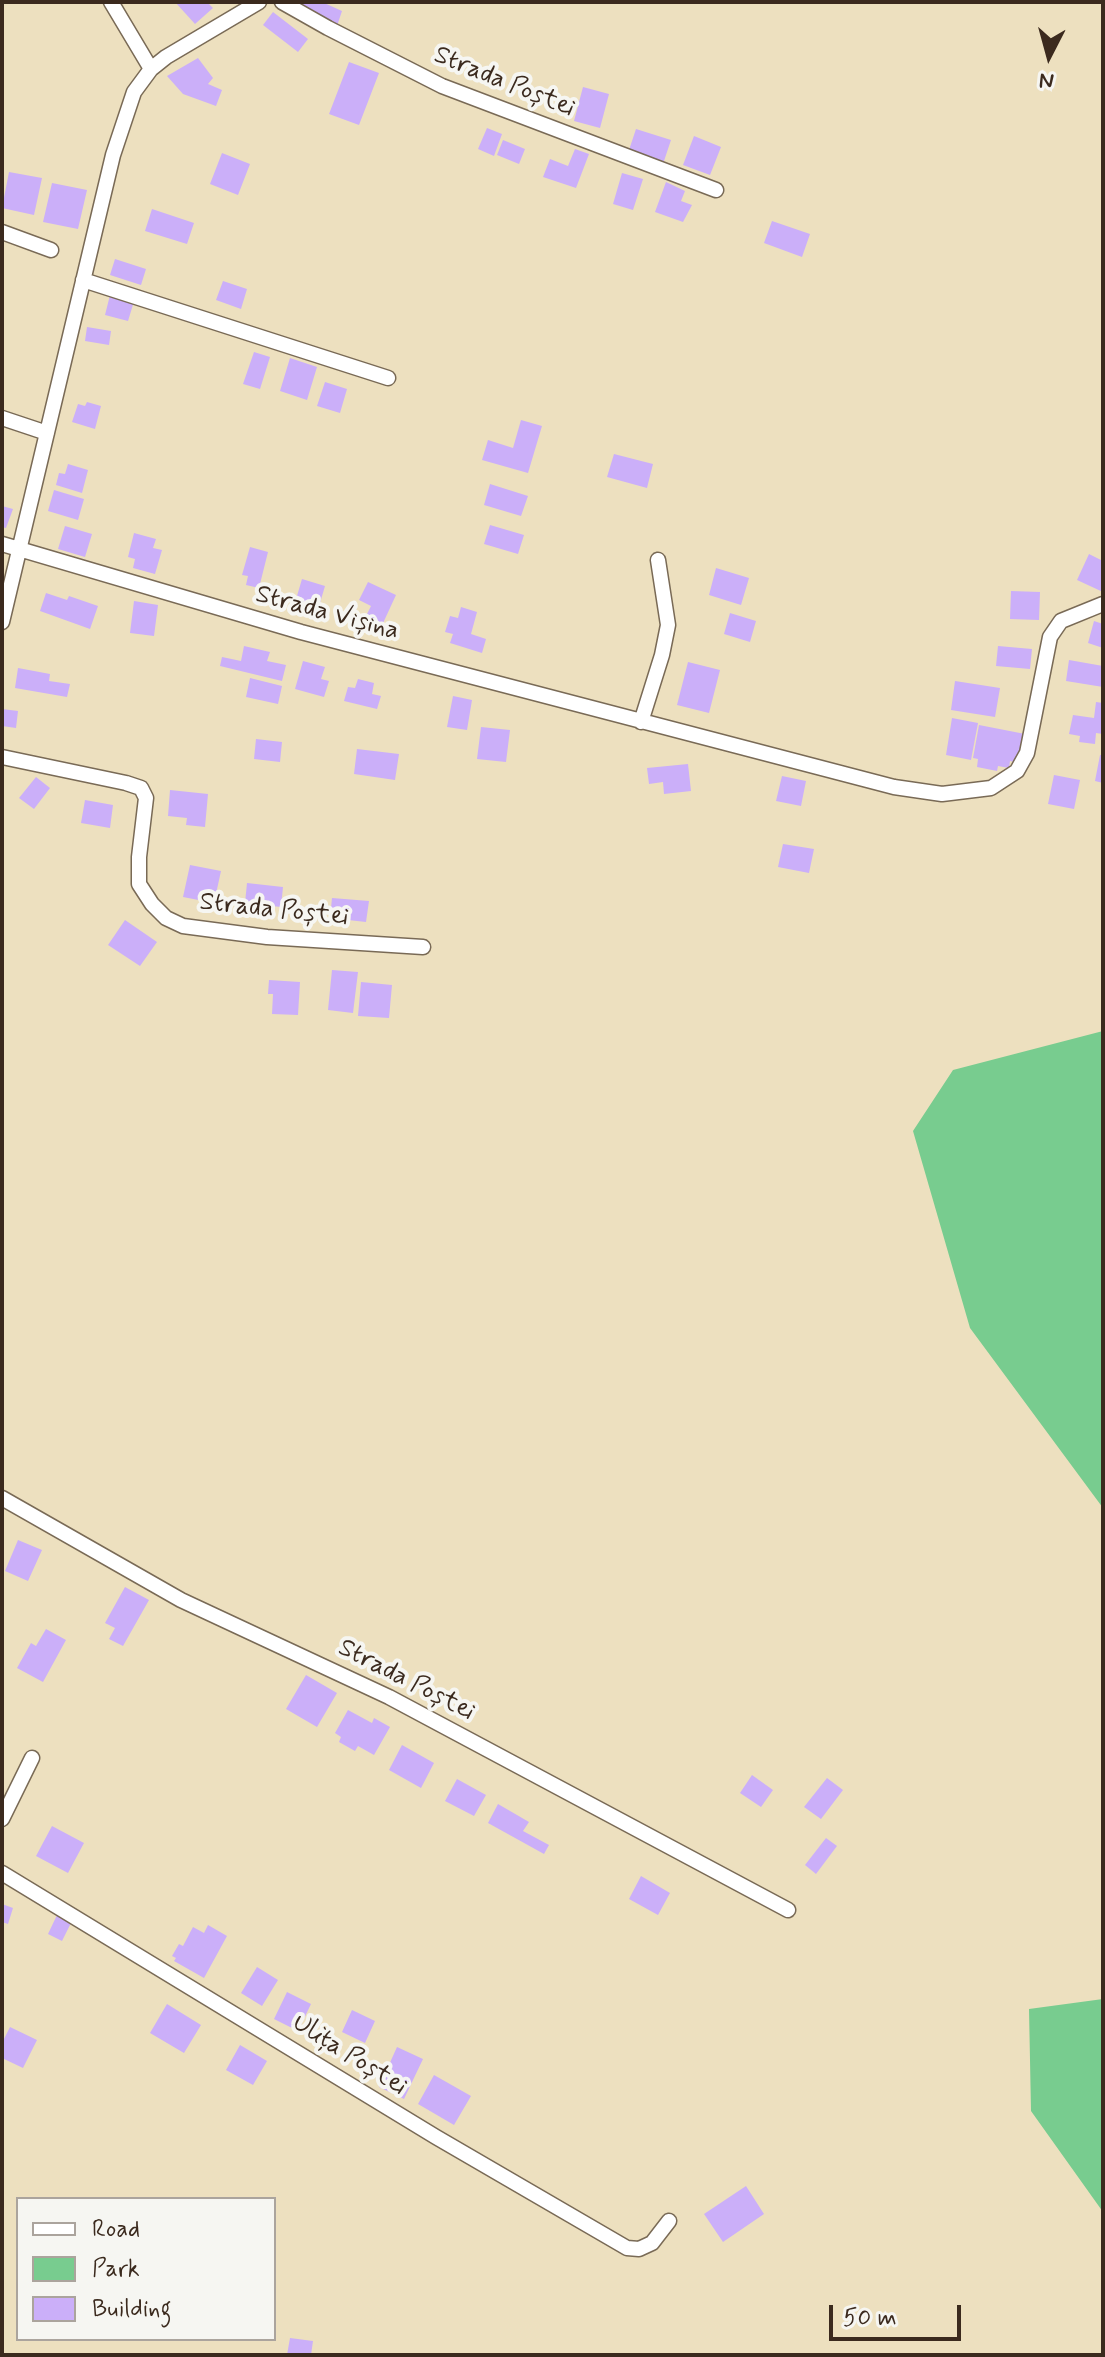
<!DOCTYPE html>
<html>
<head>
<meta charset="utf-8">
<style>
	body { margin:0 }
	#map { position:relative; width:1105px; height:2357px; overflow:hidden; background:#ede0bf; font-family:Mynerve,sans-serif }
	canvas { display:block }
	.frame { position:absolute; inset:0; border:4px solid #3b2a1e; pointer-events:none }
	.legend { position:absolute; left:16px; top:2197px; width:260px; height:144px; box-sizing:border-box; background:#f6f6f2; border:2px solid #aba49d; margin:0; padding:10px 14px; list-style:none; font-size:24px; color:#3b2a1e }
	.legend li { display:flex; align-items:center; gap:16px; height:40px }
	.legend b { width:40px; border:2px solid #aba49d }
	.north { position:absolute; left:1009px; top:16px; width:80px; height:80px; -webkit-text-stroke:6px #f6f6f2; paint-order:stroke; rotate:186deg; font-size:22px; font-weight:700; line-height:32px; text-align:center; color:#3b2a1e }
	.north::after { content:''; display:block; margin:auto; width:28px; height:36px; background:#3b2a1e; clip-path:polygon(50% 0,100% 100%,50% 72%,0 100%) }
	.scale { position:absolute; left:829px; top:2305px; width:132px; height:36px; box-sizing:border-box; border:4px solid #3b2a1e; border-top:0; padding-left:10px; font-size:24px; line-height:28px; white-space:nowrap; color:#3b2a1e; -webkit-text-stroke:6px #f6f6f2; paint-order:stroke }
</style>
</head>
<body>
<div id="map">
<canvas width="1105" height="2357"></canvas>
<div class="frame"></div>
<ul class="legend">
<li><b style="height:10px;background:#fff"></b>Road</li>
<li><b style="height:22px;background:#78cc8f"></b>Park</li>
<li><b style="height:22px;background:#cbaff9"></b>Building</li>
</ul>
<div class="north">N</div>
<div class="scale">50 m</div>
</div>
<script>
const context = document.querySelector('canvas').getContext('2d');
context.lineJoin = 'round';
function fill(path, color) {
  context.fillStyle = color;
  context.fill(path, 'evenodd');
}
function toPath(rows) {
  const path = new Path2D();
  for (const r of rows) {
    path.moveTo(r[0], r[1]);
    for (let i = 2; i < r.length; i += 2) path.lineTo(r[i], r[i + 1]);
  }
  return path;
}
function stroke(path, color, width, dash) {
  context.strokeStyle = color;
  context.lineWidth = width;
  context.lineCap = dash ? 'butt' : 'round';
  context.setLineDash(dash || []);
  context.stroke(path);
}
function write(font, color, halo, rows, align = 'center') {
  context.font = font + ' Mynerve,sans-serif';
  context.lineWidth = 8;
  context.setLineDash([]);
  context.textBaseline = 'middle';
  context.strokeStyle = halo;
  context.fillStyle = color;
  for (const [text, x, y, turn = 0] of rows) {
    context.save();
    context.translate(x, y);
    context.rotate((+turn || 0) * Math.PI / 180);
    context.textAlign = isNaN(turn) ? turn : align;
    if (halo) context.strokeText(text, 0, 0);
    context.fillText(text, 0, 0);
    context.restore();
  }
}
const green = toPath([
	[1103,1031,1103,1508,970,1328,913,1131,953,1070],
	[1103,1999,1103,2212,1031,2111,1029,2009]
]);
const building = toPath([
	[175,2,207,2,213,8,195,24],
	[291,2,322,2,342,11,337,26],
	[273,12,308,39,298,52,263,25],
	[198,58,213,78,208,84,222,90,216,106,183,94,167,76],
	[349,62,379,73,359,125,329,114],
	[583,87,609,94,600,128,574,121],
	[487,128,502,134,494,156,478,149],
	[636,129,671,140,663,164,628,153],
	[694,136,721,147,710,175,683,165],
	[503,140,525,149,519,164,497,155],
	[575,149,589,154,576,188,543,177,550,159,568,166],
	[222,153,250,164,238,195,210,184],
	[9,172,42,178,34,215,2,208],
	[622,173,643,179,633,210,613,204],
	[666,182,685,191,681,201,692,205,683,222,655,212],
	[52,183,87,190,78,229,43,222],
	[152,209,194,223,187,244,145,231],
	[772,221,810,234,802,257,764,243],
	[115,259,146,269,141,285,110,275],
	[223,281,247,289,241,309,216,300],
	[111,291,135,298,128,321,105,315],
	[87,327,111,331,109,345,85,341],
	[254,352,270,357,260,389,243,384],
	[290,358,317,367,307,400,280,391],
	[325,382,347,389,340,413,317,406],
	[87,402,101,406,95,429,72,422,78,404,85,406],
	[521,420,542,426,528,473,482,460,488,440,513,448],
	[614,454,653,464,647,488,607,477],
	[68,464,88,470,82,493,56,485,59,473,65,474],
	[490,484,528,496,521,516,484,505],
	[54,490,84,499,78,520,48,511],
	[2,506,13,509,6,528,2,527],
	[490,525,524,535,518,554,484,544],
	[65,526,92,534,85,557,58,549],
	[134,533,156,539,153,548,162,550,155,574,133,568,135,559,128,557],
	[250,547,268,552,259,588,246,585,248,576,242,575],
	[1089,554,1103,561,1103,592,1077,580],
	[716,568,749,578,741,605,709,595],
	[302,579,325,586,317,613,294,606],
	[368,582,396,595,378,634,361,626,371,606,359,600],
	[1011,591,1040,592,1039,620,1010,619],
	[46,593,67,600,69,596,98,606,90,629,40,611],
	[134,601,158,605,154,636,130,633],
	[461,607,477,612,471,634,486,639,482,653,450,643,453,634,445,632,450,616,458,618],
	[730,613,756,621,750,642,724,634],
	[1094,621,1103,624,1103,648,1088,643],
	[244,646,270,652,267,661,286,665,282,681,220,666,222,657,241,661],
	[998,646,1032,649,1030,669,996,666],
	[1069,660,1103,666,1103,687,1066,681],
	[303,661,325,667,321,679,329,681,324,697,295,689],
	[688,662,720,670,709,713,677,705],
	[18,668,50,674,49,681,70,684,67,697,15,688],
	[250,678,282,686,278,704,246,697],
	[358,679,374,683,372,694,381,696,377,709,344,701,348,687,355,688],
	[955,681,1000,688,995,717,951,710],
	[453,696,472,700,467,730,447,727],
	[1096,702,1103,703,1103,734,1096,733,1095,744,1079,742,1080,736,1069,734,1073,715,1094,718],
	[2,709,18,711,16,728,2,726],
	[952,718,978,723,971,760,946,755],
	[979,725,1025,734,1019,763,1010,761,1009,768,998,766,997,771,977,767,978,759,973,758],
	[481,727,510,730,506,762,477,759],
	[256,739,282,742,280,762,254,759],
	[357,749,399,754,395,780,354,774],
	[1100,755,1103,755,1103,783,1095,781],
	[688,764,691,791,664,794,663,782,649,784,647,768],
	[1054,775,1080,780,1074,809,1048,804],
	[782,776,806,781,801,806,776,801],
	[36,777,50,788,34,809,19,798],
	[170,790,208,794,205,827,186,825,187,818,168,816],
	[85,800,113,805,110,828,81,823],
	[783,844,814,849,809,873,778,867],
	[190,865,221,871,214,903,183,897],
	[247,883,283,887,281,907,245,903],
	[332,898,369,901,366,922,330,918],
	[125,920,157,942,140,966,108,945],
	[332,970,358,972,353,1013,328,1010],
	[269,980,300,982,298,1015,272,1014,273,994,268,994],
	[361,982,392,985,389,1018,358,1016],
	[18,1540,42,1550,28,1581,5,1571],
	[125,1587,149,1600,123,1646,109,1639,115,1628,105,1623],
	[46,1629,66,1640,43,1682,17,1668,31,1643,36,1646],
	[306,1675,337,1693,317,1727,286,1709],
	[348,1710,372,1723,374,1718,390,1727,374,1755,358,1746,355,1751,339,1742,341,1737,335,1733],
	[402,1745,434,1763,421,1788,389,1770],
	[752,1775,773,1790,761,1807,740,1793],
	[827,1778,843,1790,821,1819,804,1807],
	[457,1779,486,1795,474,1816,445,1801],
	[498,1804,529,1822,523,1831,549,1845,544,1854,488,1823],
	[52,1826,84,1843,68,1873,36,1856],
	[826,1838,837,1846,816,1874,805,1865],
	[641,1876,670,1893,658,1915,629,1899],
	[2,1904,13,1908,8,1924,2,1922],
	[57,1915,71,1923,62,1941,48,1934],
	[208,1925,227,1936,204,1978,174,1961,176,1958,172,1956,179,1944,183,1946,193,1927,204,1933],
	[257,1967,278,1980,262,2006,241,1993],
	[287,1992,311,2004,298,2031,274,2019],
	[167,2004,201,2025,184,2053,150,2033],
	[352,2010,375,2021,365,2043,342,2032],
	[10,2027,37,2040,23,2068,2,2058,2,2043],
	[240,2045,267,2061,253,2085,226,2070],
	[397,2047,423,2059,404,2099,379,2087],
	[434,2075,471,2096,454,2125,418,2104],
	[746,2186,764,2214,723,2242,704,2214],
	[290,2338,313,2341,311,2355,287,2355]
]);
const minor = toPath([
	[111,2,151,69],
	[282,2,328,28,442,86,716,190],
	[2,232,51,250],
	[83,280,388,378],
	[2,418,47,433],
	[2,544,301,632,894,787,942,794,991,788,1017,771,1027,753,1050,637,1061,621,1103,604],
	[2,622,113,155,134,92,151,69,166,57,259,2],
	[641,722,662,655,668,625,658,560],
	[2,757,126,783,141,788,146,798,139,857,139,884,152,904,166,918,183,926,267,937,423,947],
	[2,1498,181,1600,389,1697,788,1910],
	[2,1819,32,1758],
	[2,1873,436,2137,627,2248,639,2249,652,2243,669,2221]
]);
const streetNames = [
	["Strada Poștei",504,83,22],
	["Strada Vișina",327,614,15],
	["Strada Poștei",274,911,6],
	["Strada Poștei",406,1681,27],
	["Ulița Poștei",349,2056,32]
];
fill(green, '#78cc8f');
fill(building, '#cbaff9');
stroke(minor, '#796a56', 17);
stroke(minor, '#fff', 14);
write('26px', '#3b2a1e', '#f6f6f2', streetNames);
</script>
</body>
</html>
